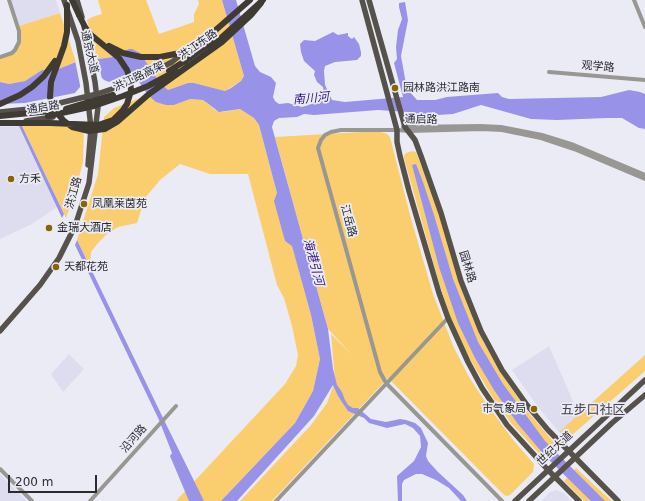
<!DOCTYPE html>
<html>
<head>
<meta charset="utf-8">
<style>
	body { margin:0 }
	#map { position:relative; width:645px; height:501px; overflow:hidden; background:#ebebf6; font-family:"DejaVu Sans",sans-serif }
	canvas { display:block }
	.scale { position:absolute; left:8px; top:475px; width:89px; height:18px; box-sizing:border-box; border:2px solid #2b2b2f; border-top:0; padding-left:5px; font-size:12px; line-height:14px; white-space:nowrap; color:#2b2b2f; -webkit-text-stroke:3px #ebebf6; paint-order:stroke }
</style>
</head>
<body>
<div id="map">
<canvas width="645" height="501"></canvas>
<div class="scale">200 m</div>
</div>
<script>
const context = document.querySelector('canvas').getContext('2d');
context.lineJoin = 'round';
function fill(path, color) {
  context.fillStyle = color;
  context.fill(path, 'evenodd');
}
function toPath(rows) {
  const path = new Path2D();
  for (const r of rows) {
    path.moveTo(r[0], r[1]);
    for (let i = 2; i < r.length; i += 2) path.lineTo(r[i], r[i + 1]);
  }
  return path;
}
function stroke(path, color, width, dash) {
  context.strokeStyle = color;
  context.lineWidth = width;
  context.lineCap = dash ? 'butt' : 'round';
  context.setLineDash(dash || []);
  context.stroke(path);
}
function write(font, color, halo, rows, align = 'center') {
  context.font = font + ' "DejaVu Sans","Noto Sans SC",sans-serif';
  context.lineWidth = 3.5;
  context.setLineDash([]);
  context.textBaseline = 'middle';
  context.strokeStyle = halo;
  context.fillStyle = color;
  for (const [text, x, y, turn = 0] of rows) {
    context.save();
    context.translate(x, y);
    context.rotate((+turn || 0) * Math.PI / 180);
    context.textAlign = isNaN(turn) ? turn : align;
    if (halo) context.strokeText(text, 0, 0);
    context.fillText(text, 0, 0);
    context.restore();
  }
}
const built = toPath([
	[10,0,56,0,60,13,19,26],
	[19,126,57,207,32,224,0,239,0,127],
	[549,346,579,415,559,432,538,407,512,370],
	[69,354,84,369,63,392,51,374],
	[0,474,27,501,0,501],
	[556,490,564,493,571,501,541,501,550,492]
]);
const green = toPath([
	[98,0,146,0,159,34,194,22,194,14,199,4,198,0,222,0,244,76,241,81,225,91,194,83,188,83,168,90,160,83,140,53,97,59,87,20,92,17,102,14],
	[60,13,76,62,56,70,42,70,25,81,9,84,0,82,0,58,8,56,20,44,21,35,19,26],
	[148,95,174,105,190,99,203,100,215,110,223,112,240,109,254,118,259,125,277,193,285,241,292,245,311,315,320,359,313,391,295,423,221,501,176,501,285,384,296,366,298,355,292,326,284,298,277,285,248,174,210,174,180,164,160,180,145,198,137,223,118,227,107,234,98,243,91,252,90,266,77,240,98,174,104,117,114,108],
	[72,121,81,122,84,125,83,162,75,193,66,218,22,126,52,125],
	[378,131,387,134,390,137,410,215,433,294,454,348,469,377,488,406,514,441,534,464,533,472,510,495,507,496,504,495,388,378,272,501,240,501,311,425,327,403,335,381,331,334,352,355,328,329,275,137],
	[412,151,416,152,439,212,462,289,484,343,505,379,528,412,558,447,545,460,511,423,493,398,468,356,453,325,439,283,404,158,404,156,406,153],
	[645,355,645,371,571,436,564,436,559,432],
	[576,468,604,494,612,501,584,501,564,481]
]);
const water = toPath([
	[222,0,236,0,255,66,260,72,271,77,276,83,273,97,275,101,279,104,288,103,302,107,321,101,324,93,323,87,317,82,314,75,315,71,304,61,301,52,300,44,304,40,315,41,333,32,338,35,348,33,348,36,352,39,354,37,359,44,361,52,361,56,357,60,335,62,325,66,324,71,325,85,332,100,345,102,403,97,394,63,397,59,396,47,398,30,402,19,399,7,399,3,405,2,408,20,401,56,406,84,409,91,417,100,435,100,447,97,498,93,502,97,509,99,601,97,629,90,640,92,645,94,645,129,639,128,622,118,607,118,557,120,531,119,481,105,453,114,438,115,423,122,417,122,410,117,408,112,378,110,314,115,304,114,297,117,279,118,274,121,272,127,328,329,333,369,337,385,342,392,345,400,348,405,353,408,358,408,371,419,386,422,400,419,406,420,415,423,421,428,428,443,426,456,428,461,438,472,463,495,467,501,461,501,449,488,436,480,422,474,416,474,404,480,402,484,402,501,398,501,397,476,414,461,421,447,420,436,413,428,405,424,387,428,369,423,364,418,348,411,338,396,333,385,314,416,237,501,221,501,295,423,313,391,320,359,311,315,292,246,285,241,274,201,277,193,259,125,254,118,240,109,219,112,203,100,190,99,174,105,166,105,156,102,148,95,132,72,109,82,104,80,102,78,80,82,80,87,75,93,25,103,0,104,0,82,9,84,25,81,42,70,56,70,76,62,113,57,129,49,132,49,140,53,160,83,168,90,188,83,194,83,225,91,231,88,241,81,244,76],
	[19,126,22,126,64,214,62,218],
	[416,164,423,182,434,215,453,279,478,342,503,384,545,441,605,501,591,501,546,457,518,424,494,390,475,358,458,323,439,267,412,165],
	[77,240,165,422,204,501,189,501,170,456,172,453,159,420,75,245]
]);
const pier = toPath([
	[97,57,102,79,80,85,75,60]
]);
const minor = toPath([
	[634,0,645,27],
	[0,57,12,53,15,50,19,42,19,31,9,0],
	[549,72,645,80],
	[403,127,481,126,501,127,542,135,574,145,645,175],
	[0,469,32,501],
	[90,501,176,406],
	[276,501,448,318],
	[502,501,386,383,380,372,318,148,321,140,325,135,331,132,341,130,397,130,409,131,482,129,502,130,541,138,574,149,645,179]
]);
const major = toPath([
	[64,0,78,41,86,83,91,128,88,165],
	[77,0,82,17],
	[362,0,397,130,397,142,400,156,409,191,439,293,448,318,468,362,482,388,507,425,548,470,579,501],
	[369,0,405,127,415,140,421,156,441,213,461,281,481,331,502,370,527,405,548,430,618,501],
	[0,112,39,108,97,94,127,84,153,72,172,62,184,52],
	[26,121,53,117],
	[0,331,40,285,59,258,75,226,89,183,98,107,95,82,84,26],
	[515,501,645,380],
	[529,501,612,423,645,395]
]);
const highway = toPath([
	[72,0,79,15],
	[211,47,263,0],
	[185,61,212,42],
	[0,116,50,111],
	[0,123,26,123]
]);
const highwayBridge = toPath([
	[67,5,67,32,64,46,51,82,50,97,54,109,63,120,72,127,89,131,105,129,117,122,149,94,222,42,251,15,261,3],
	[109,46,123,53,141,57,160,57,180,53,189,49,210,35,250,0],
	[169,71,185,61],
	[0,104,20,95,32,87,44,76,55,61],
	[66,109,113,95],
	[48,116,94,106,123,96,148,86,176,71],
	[26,123,50,123,98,125,113,120,123,110,127,104,131,91,130,79,127,70,119,58,90,34,85,27,79,15]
]);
const markers = [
	[395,88,4,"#886502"],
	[11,179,4,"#886502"],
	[84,204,4,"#886502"],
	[49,228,4,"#886502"],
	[56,267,4,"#886502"],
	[534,409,4,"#886502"]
];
const streetNames = [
	["洪江东路",198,45,-35],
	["通京大道",89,52,77],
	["观学路",598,67,5],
	["洪江路高架",139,77,-25],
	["通启路",43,108,-9],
	["通启路",421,120,1],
	["洪江路",74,193,-74],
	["江岳路",348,221,75],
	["园林路",467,267,73],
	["沿河路",134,439,-49],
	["世纪大道",555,449,-43]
];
const poiNames = [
	["园林路洪江路南",403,88],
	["方禾",19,179],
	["凤凰莱茵苑",92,204],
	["金瑞大酒店",57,228],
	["天都花苑",64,267],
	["市气象局",526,409,"right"]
];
const waterNames = [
	["南川河",311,99,-5],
	["海港引河",313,262,75]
];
const quarterNames = [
	["五步口社区",593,411]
];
fill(built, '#ddddef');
fill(green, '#face6f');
fill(water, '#9992e9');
fill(pier, '#ebebf6');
stroke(minor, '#999793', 4);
stroke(major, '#56524b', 5.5);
stroke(highway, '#3f3b32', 6);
stroke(highwayBridge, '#3f3b32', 6);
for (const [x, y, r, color] of markers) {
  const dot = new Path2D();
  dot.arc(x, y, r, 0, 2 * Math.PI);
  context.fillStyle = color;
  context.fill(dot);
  stroke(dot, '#ebebf6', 1.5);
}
write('11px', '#2b2b2f', '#ebebf6', streetNames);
write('11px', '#2b2b2f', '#ebebf6', poiNames, 'left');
write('italic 12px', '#33167c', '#ebebf6', waterNames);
write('13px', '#45444d', '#ebebf6', quarterNames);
</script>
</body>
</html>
